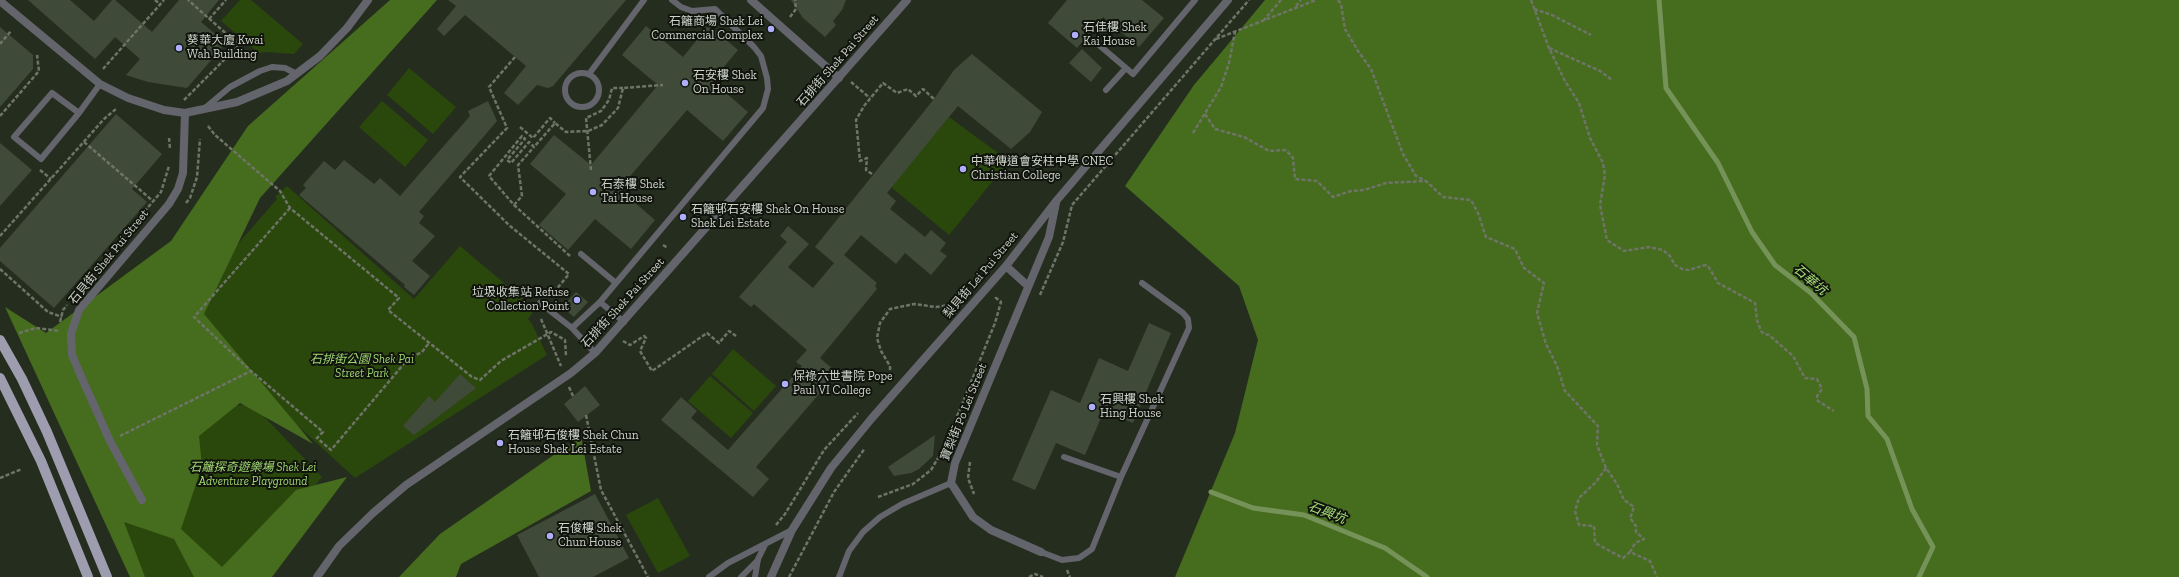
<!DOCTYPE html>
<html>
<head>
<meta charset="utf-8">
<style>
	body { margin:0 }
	canvas { display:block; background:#252d1e }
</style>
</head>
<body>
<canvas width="2179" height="577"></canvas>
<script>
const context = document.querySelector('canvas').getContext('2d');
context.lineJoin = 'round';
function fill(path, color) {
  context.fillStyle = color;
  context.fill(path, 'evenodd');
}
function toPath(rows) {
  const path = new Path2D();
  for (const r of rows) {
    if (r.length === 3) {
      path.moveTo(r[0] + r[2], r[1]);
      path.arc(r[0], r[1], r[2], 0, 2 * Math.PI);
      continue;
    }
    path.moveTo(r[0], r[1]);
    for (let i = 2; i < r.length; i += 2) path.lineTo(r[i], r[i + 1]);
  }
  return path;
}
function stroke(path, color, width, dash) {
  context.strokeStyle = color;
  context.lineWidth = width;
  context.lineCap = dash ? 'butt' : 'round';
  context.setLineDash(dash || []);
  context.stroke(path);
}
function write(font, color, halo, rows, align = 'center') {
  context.font = font + ' "Zilla Slab","Noto Sans TC",serif';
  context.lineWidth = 4;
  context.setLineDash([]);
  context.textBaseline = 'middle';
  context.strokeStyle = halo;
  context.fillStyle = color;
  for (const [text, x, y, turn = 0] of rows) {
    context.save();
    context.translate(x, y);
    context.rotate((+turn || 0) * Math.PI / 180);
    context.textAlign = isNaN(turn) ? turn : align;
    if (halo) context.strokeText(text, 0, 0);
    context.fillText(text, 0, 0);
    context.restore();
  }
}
const green = toPath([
	[240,0,251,0,303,44,294,54,267,52,259,53,221,21],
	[409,68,456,107,433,134,387,95],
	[382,101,428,140,405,167,359,127],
	[949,117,1009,161,949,235,891,187],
	[287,186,414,299,460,246,535,309,528,319,532,324,547,355,355,478,176,315,277,199,275,197],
	[733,349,776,386,754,411,712,374],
	[710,376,753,413,731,438,688,401],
	[252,404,322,477,308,494,216,577,137,577,121,522,161,512,205,466,178,439,210,408],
	[658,498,690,556,658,573,626,515]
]);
const forest = toPath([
	[390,0,437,0,260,198,204,314,313,444,240,403,199,436,202,466,181,529,222,567,296,490,347,477,272,577,194,577,174,539,124,522,145,577,130,577,5,307,46,333,171,241,248,126],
	[1265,0,2179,0,2179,577,1175,577,1235,433,1258,340,1239,286,1125,186,1194,85],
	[581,436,591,491,461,564,456,577,399,577,440,534]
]);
const stream = toPath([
	[1659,0,1666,88,1718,163,1752,232,1775,265,1811,293,1854,337,1867,389,1868,416,1887,439,1912,509,1933,547,1919,577],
	[1211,492,1253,508,1304,515,1385,548,1427,577]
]);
const building = toPath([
	[28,0,70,0,94,21,112,0,115,0,152,32,179,0,219,0,201,22,226,43,187,88,148,82,126,75,140,59,115,37,95,59],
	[448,0,626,0,553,86,548,88,537,85,518,105,504,93,526,66,465,15,444,36,437,29,456,6],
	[791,0,846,0,842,10,833,21,836,25,825,37,803,18],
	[1067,0,1142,0,1164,18,1139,47,1103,17,1077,48,1048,23],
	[709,25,738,50,712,81,748,112,723,141,687,110,619,189,655,220,631,249,595,219,568,250,539,225,566,194,530,164,554,135,591,165,658,85,622,55,646,26,683,57],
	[0,27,33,55,33,69,0,107],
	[1082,49,1102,68,1091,82,1069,63],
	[972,54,1042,112,1030,132,1011,149,958,106,887,193,896,201,890,209,925,237,931,230,946,243,940,251,947,256,931,275,905,253,896,264,861,235,844,255,877,283,875,286,877,289,820,358,835,371,824,384,826,386,756,467,769,479,753,497,661,420,681,397,697,411,691,418,728,450,802,366,796,362,807,350,754,304,751,307,739,297,787,242,780,236,788,226,809,244,788,267,813,288,834,263,815,247,934,99,954,70],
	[488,101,497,121,419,212,424,216,419,223,435,236,412,261,430,276,414,295,404,287,405,285,299,195,306,188,303,185,324,161,335,170,344,160,374,184,380,178,400,196,470,116,468,111],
	[116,114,162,154,132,189,147,202,54,308,0,261,0,248],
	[0,143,32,170,0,206],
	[576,292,588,302,574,317,562,307],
	[1149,323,1171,333,1133,423,1104,411,1085,455,1056,443,1035,490,1012,480,1051,390,1080,403,1099,358,1128,371],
	[460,374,476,388,414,435,403,426,429,396,435,402],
	[585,386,600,405,578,422,564,404],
	[935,435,933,456,919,469,911,473,894,476,888,467],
	[595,494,629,558,593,577,539,577,517,535]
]);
const path = toPath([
	[155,0,161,5],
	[1338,0,1341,4,1345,29,1358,51,1371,69,1403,154,1416,176,1426,181],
	[1531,0,1549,48,1565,81,1579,103,1590,138,1603,163,1605,175,1600,205,1607,240,1624,251,1649,247,1663,250,1670,256,1675,265,1682,269,1689,270,1705,265,1708,266,1718,283,1755,303,1757,320,1761,331,1764,334,1769,335,1793,356,1805,378,1817,379,1822,389,1817,396,1818,401,1834,411],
	[1296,6,1301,0],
	[1534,9,1552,15,1591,35],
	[790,17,796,9,795,0],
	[209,19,226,0],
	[1263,21,1281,0],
	[1216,39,1316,0],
	[0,44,11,31],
	[1549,48,1600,71,1612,80],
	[515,57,489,87,507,128,460,177,510,226,569,274,550,297],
	[103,69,164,0],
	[851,82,870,98],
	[184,100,239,45,188,0],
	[1205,114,1215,129,1244,137,1269,151,1286,150,1293,158,1295,179,1317,181,1333,197,1351,191,1364,190,1386,183,1426,181,1443,197,1471,200,1478,213,1486,237,1515,249,1524,268,1544,283,1537,313,1546,344,1557,366,1565,391,1598,426,1597,445,1606,468,1617,484,1624,500,1634,507,1630,518,1636,526,1636,532,1644,539,1635,543,1630,552,1650,561,1657,577],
	[0,116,39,71,37,55],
	[208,126,215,135,280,191,290,208,399,298,388,310,472,377,480,380,501,361,551,332,565,340,566,356],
	[520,127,533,138,550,118,555,123],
	[1193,133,1221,87,1229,63,1235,32],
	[169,138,170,149],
	[84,142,153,201],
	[40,170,51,179],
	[591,170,586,118,601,111,609,100,612,88,623,88],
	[872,174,866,170,867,158,860,161,856,120,864,106,883,83,897,93,908,89,916,96,923,89,934,99],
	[186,203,190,198,197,177,200,139],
	[514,205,522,196,518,165,534,147],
	[290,208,194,317,251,371,323,432,317,438,331,450,408,359,422,352,429,343],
	[0,236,104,119,116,109],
	[121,239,161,192,169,166],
	[663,245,668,248],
	[570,256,514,205,489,176,522,136,525,139,507,160,511,163,529,142,534,147,555,123,566,132,588,131,602,125,618,108,623,88,663,85],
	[0,269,48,312,62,317],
	[1040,295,1063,242,1072,205,1249,0],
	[541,319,561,366],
	[60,322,63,310,67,305],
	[19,333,36,328,59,331],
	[623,341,630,345,644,336,646,338,640,351,652,371,707,333,719,343,729,331,736,336],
	[890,376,890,366,881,351,877,338,880,323,890,309,914,304,936,307,955,304],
	[569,387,573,396],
	[586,415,601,490,648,577],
	[120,436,251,371],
	[970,462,968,478,974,494],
	[1606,468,1596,482,1579,498,1575,511,1579,525,1594,526,1595,543,1623,558,1630,552],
	[0,478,22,469],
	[878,497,913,484,931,470,945,446,995,323,1001,302,996,298,994,300],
	[776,525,785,514,824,450,858,413],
	[1067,570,1070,577],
	[789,577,834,492,865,448],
	[1029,577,1035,574,1043,577]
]);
const service = toPath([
	[1099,45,1133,74,1195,0],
	[582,90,17],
	[589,74,644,0],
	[1106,90,1126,68],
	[205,108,230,87,260,71,272,67,285,68,297,74],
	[79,113,52,93,14,137,41,159,79,113,100,84],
	[581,254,616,283],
	[600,302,624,322],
	[540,303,572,328,600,302,763,108,768,89,767,78,761,56,754,47,715,9,692,11,681,7,672,0],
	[572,328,595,353],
	[1064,457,1121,477],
	[1041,552,1062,560,1079,558,1092,549,1121,477,1189,328,1188,319,1183,313,1142,283],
	[709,577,728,563,792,530],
	[741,577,758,560],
	[755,577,758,559,765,545],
	[839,577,849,551,863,532,880,517,902,504,951,483]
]);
const minor = toPath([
	[751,0,839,78],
	[0,1,100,84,128,98,164,110,185,113,237,102,287,81,320,56,347,28,368,0],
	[1006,266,1028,286],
	[142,500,110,441,80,374,72,355,71,334,79,310,169,204,178,189,183,173,185,113],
	[1041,552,991,530,973,517,951,483,955,463,1049,237,1056,203],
	[771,577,792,530,831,468,872,418,1006,266,1057,200,1228,0]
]);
const tertiary = toPath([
	[317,577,339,546,373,513,406,485,571,373,595,353,907,0]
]);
const primary = toPath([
	[0,340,22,379,47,432,107,577],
	[0,378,41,461,88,577]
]);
const markers = [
	[771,29,4,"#afaefa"],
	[1075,35,4,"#afaefa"],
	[179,48,4,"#afaefa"],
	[685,83,4,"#afaefa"],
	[963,169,4,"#afaefa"],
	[593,192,4,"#afaefa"],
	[683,217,4,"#afaefa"],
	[577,300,4,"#afaefa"],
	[785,384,4,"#afaefa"],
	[1092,407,4,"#afaefa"],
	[500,443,4,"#afaefa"],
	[550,536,4,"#afaefa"]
];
const poiNames = [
	["石籬商場 Shek Lei",763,22,"right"],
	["Commercial Complex",763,36,"right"],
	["石佳樓 Shek",1083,28],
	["Kai House",1083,42],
	["葵華大廈 Kwai",187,41],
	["Wah Building",187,55],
	["石安樓 Shek",693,76],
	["On House",693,90],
	["中華傳道會安柱中學 CNEC",971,162],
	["Christian College",971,176],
	["石泰樓 Shek",601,185],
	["Tai House",601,199],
	["石籬邨石安樓 Shek On House",691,210],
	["Shek Lei Estate",691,224],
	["垃圾收集站 Refuse",569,293,"right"],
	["Collection Point",569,307,"right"],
	["保祿六世書院 Pope",793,377],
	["Paul VI College",793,391],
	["石興樓 Shek",1100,400],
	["Hing House",1100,414],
	["石籬邨石俊樓 Shek Chun",508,436],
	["House Shek Lei Estate",508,450],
	["石俊樓 Shek",558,529],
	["Chun House",558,543]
];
const streetNames = [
	["石排街 Shek Pai Street",838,61,-49],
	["石貝街 Shek Pui Street",109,257,-51],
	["梨貝街 Lei Pui Street",981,275,-50],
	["石排街 Shek Pai Street",623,303,-48],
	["寶梨街 Po Lei Street",964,412,-68]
];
const parkNames = [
	["石排街公園 Shek Pai",362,360],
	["Street Park",362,374],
	["石籬探奇遊樂場 Shek Lei",253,468],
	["Adventure Playground",253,482]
];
const waterNames = [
	["石華坑",1810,280,40],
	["石興坑",1327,513,21]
];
fill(green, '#2a470c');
fill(forest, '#466c1e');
stroke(stream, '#759359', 5);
fill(building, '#404a39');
stroke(path, '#6e7568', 2.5, [4, 2]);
stroke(service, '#64646c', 6);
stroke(minor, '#64646c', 8);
stroke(tertiary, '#64646c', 8);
stroke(primary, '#9d9daf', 10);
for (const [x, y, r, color] of markers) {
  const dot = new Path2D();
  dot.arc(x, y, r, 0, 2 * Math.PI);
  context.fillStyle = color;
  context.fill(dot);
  stroke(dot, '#10140d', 1.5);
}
write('12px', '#ced3ca', '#10140d', poiNames, 'left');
write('12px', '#ced3ca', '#10140d', streetNames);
write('italic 12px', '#9fd770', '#10140d', parkNames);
write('italic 13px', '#a8e079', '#10140d', waterNames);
</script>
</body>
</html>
